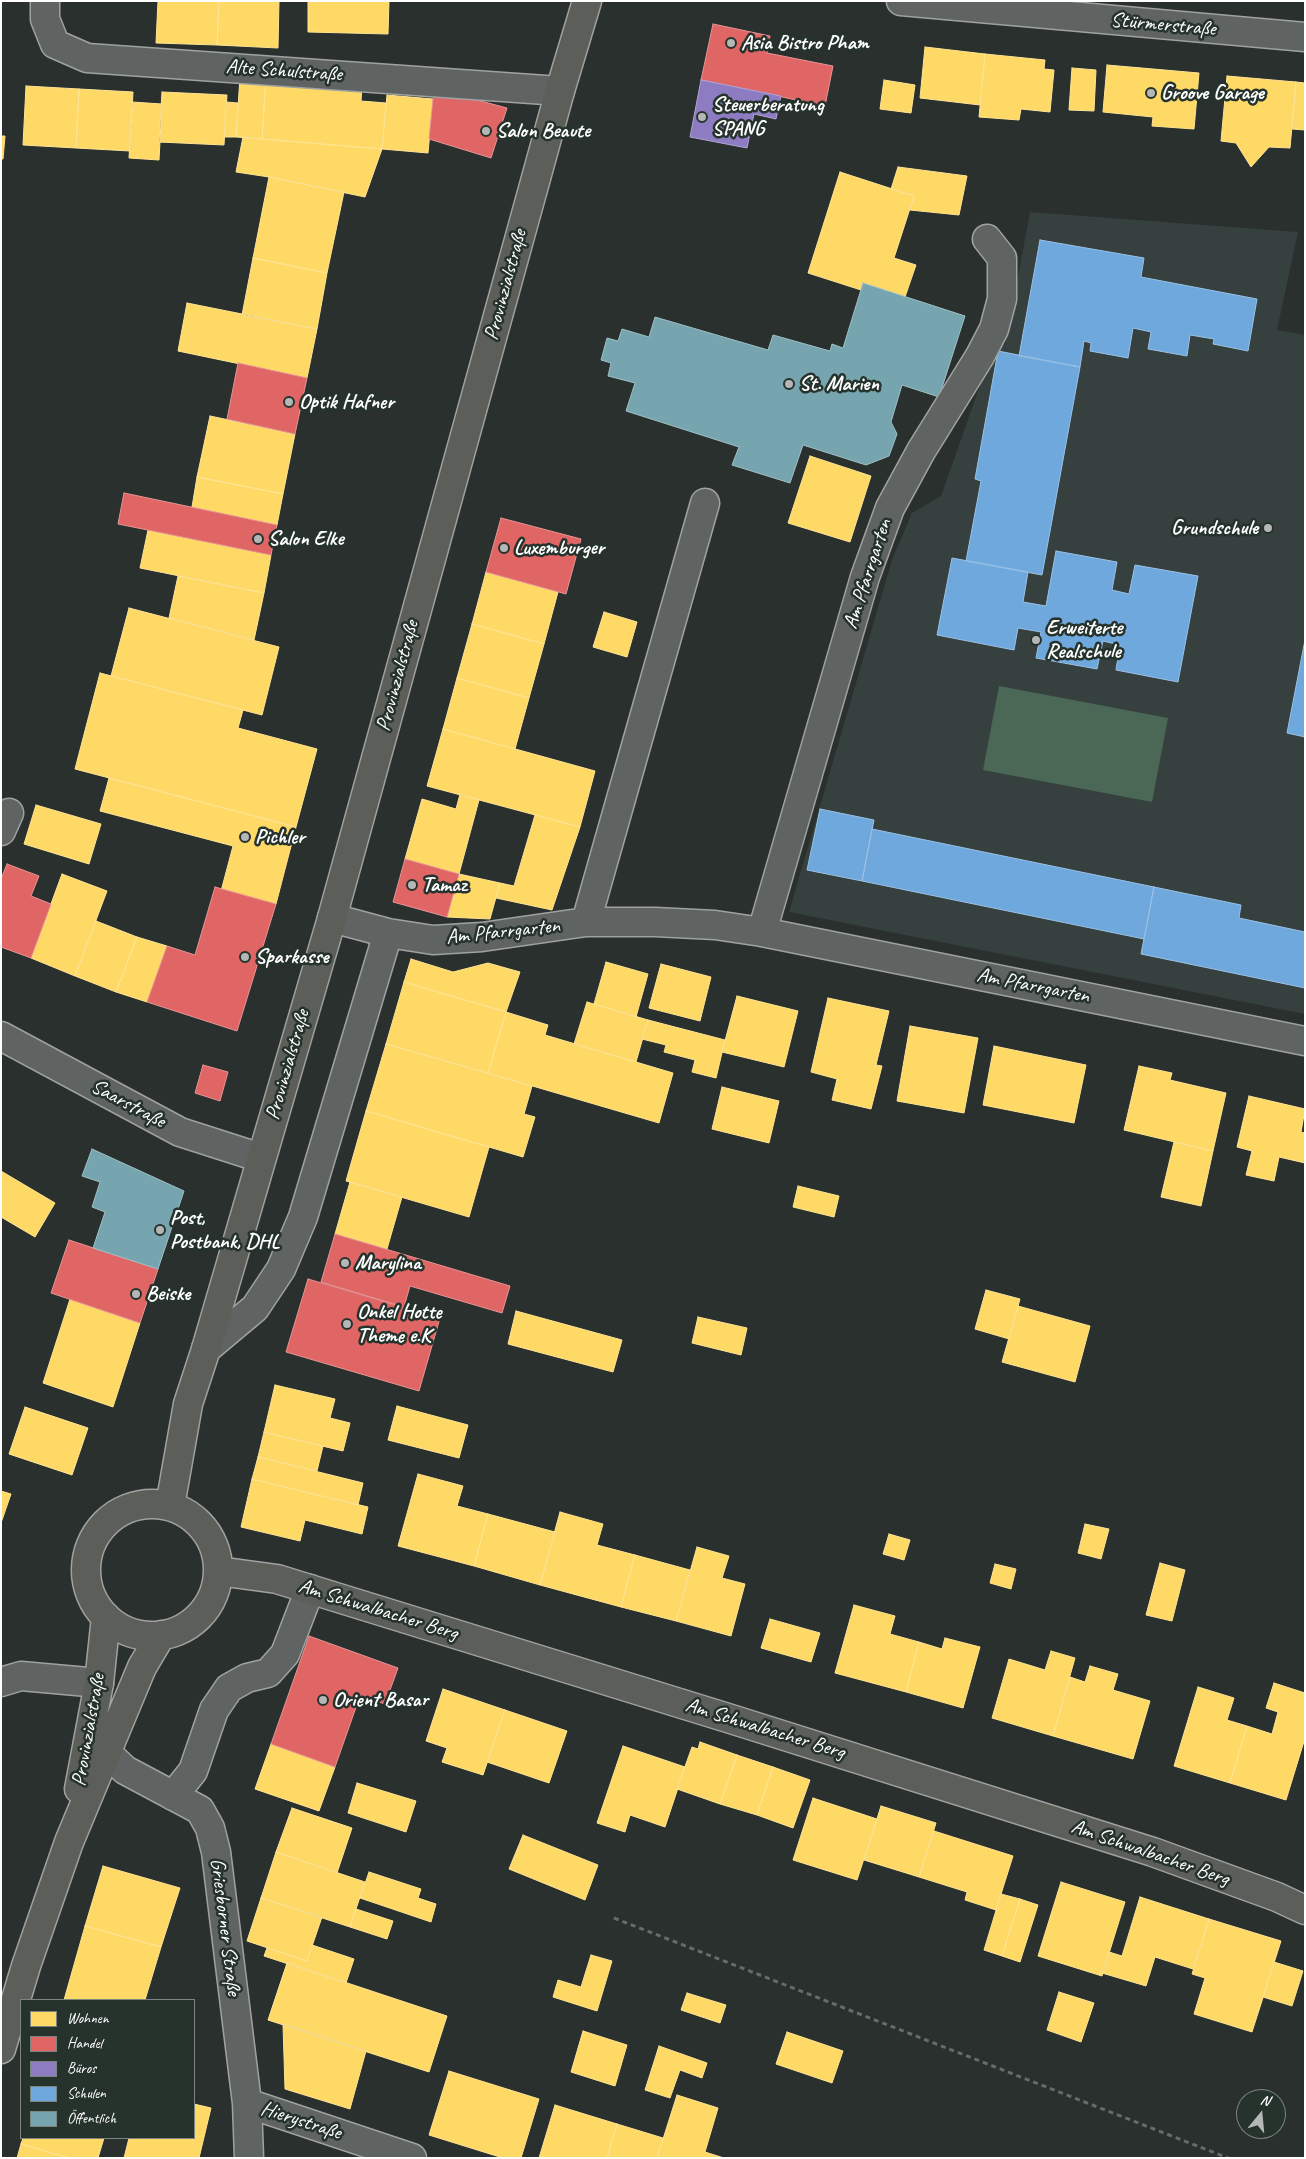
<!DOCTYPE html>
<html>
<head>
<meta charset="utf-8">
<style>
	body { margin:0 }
	#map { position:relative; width:1306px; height:2159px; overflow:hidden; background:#29302d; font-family:Caveat,sans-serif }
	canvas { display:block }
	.frame { position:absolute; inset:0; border:2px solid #fff; pointer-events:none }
	.legend { position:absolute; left:20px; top:1999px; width:175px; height:140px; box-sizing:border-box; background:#26332d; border:1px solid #7d8581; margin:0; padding:6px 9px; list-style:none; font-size:15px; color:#fff }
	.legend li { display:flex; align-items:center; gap:10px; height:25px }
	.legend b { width:25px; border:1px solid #7d8581 }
	.north { position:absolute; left:1236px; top:2089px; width:50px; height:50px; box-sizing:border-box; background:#26332d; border:1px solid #7d8581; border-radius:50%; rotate:17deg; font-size:14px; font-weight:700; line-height:20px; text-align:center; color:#fff }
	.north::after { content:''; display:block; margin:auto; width:18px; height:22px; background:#b4b7b6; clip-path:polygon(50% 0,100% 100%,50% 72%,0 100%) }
</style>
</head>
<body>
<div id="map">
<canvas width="1306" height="2159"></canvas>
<div class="frame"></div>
<ul class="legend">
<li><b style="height:14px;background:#ffd966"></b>Wohnen</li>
<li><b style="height:14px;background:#e06666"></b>Handel</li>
<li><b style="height:14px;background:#8e7cc3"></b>Büros</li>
<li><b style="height:14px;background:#6fa8dc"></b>Schulen</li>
<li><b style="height:14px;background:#76a5af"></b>Öffentlich</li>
</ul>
<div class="north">N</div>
</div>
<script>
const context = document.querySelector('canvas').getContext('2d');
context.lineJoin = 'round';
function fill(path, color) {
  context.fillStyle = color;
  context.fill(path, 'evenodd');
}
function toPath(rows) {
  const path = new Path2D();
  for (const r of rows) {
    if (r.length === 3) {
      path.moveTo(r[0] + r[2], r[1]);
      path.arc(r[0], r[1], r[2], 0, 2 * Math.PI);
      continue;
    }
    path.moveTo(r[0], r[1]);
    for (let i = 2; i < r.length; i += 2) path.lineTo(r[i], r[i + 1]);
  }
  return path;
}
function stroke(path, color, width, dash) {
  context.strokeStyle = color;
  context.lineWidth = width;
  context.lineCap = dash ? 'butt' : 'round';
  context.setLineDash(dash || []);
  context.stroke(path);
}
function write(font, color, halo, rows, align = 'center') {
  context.font = font + ' Caveat,sans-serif';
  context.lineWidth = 5;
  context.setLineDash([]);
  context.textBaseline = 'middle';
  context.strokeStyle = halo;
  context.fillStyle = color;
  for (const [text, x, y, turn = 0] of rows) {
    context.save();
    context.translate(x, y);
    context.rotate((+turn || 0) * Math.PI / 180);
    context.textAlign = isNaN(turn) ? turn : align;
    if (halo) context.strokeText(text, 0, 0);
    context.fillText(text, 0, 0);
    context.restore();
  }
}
const built = toPath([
	[1030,212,1298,232,1277,330,1305,335,1305,1014,789,912,892,560,912,513,941,496,994,346,1005,345]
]);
const green = toPath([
	[999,686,1168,718,1152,802,983,770]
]);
const homes = toPath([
	[158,1,219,1,217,45,156,43,158,1],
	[219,1,279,1,278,48,217,45,219,1],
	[308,1,389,1,388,34,308,32,308,1],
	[925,47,985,54,980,105,920,98,925,47],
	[985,54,1045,60,1044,69,1054,70,1050,112,1021,109,1019,120,979,117,985,54],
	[1107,65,1199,73,1194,129,1152,126,1153,117,1103,112,1107,65],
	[1072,68,1096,70,1094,111,1069,110,1072,68],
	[1227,76,1296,82,1290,148,1269,147,1251,167,1236,143,1221,141,1227,76],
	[240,77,266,78,262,139,236,137,240,77],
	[266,78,362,87,361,101,386,103,382,149,262,139,266,78],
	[884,80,915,85,911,113,880,109,884,80],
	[1296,82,1305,83,1305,130,1292,129,1296,82],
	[26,86,79,89,76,148,23,145,26,86],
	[79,89,133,92,130,151,76,148,79,89],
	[162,92,227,95,224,145,159,142,162,92],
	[387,95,433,99,428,153,382,149,387,95],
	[132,102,162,104,159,160,129,158,132,102],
	[226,102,238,103,236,137,224,137,226,102],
	[1,136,5,136,3,159,1,159,1,136],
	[243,137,262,139,382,149,365,197,269,177,236,172,243,137],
	[898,167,967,176,959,215,910,210,914,196,891,189,898,167],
	[840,172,914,196,894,258,916,265,905,297,863,283,861,290,808,273,840,172],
	[269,177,344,192,327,273,253,258,269,177],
	[253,258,327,273,317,329,242,315,253,258],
	[187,303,317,329,307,378,178,351,187,303],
	[210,416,295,434,283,494,197,477,210,416],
	[810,456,871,476,850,542,788,523,810,456],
	[197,477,283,494,277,525,192,507,197,477],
	[148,530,271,555,264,593,140,568,148,530],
	[486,572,558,592,544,644,472,624,486,572],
	[178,576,264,593,254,640,169,618,178,576],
	[129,608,279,647,262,715,111,676,129,608],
	[604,612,637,622,627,657,593,647,604,612],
	[472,624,544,644,529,698,457,678,472,624],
	[100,673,243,710,238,728,317,749,296,827,75,769,100,673],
	[457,678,529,698,515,749,443,729,457,678],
	[443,729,595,771,580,827,427,786,443,729],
	[109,778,296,827,276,904,221,891,233,846,100,811,109,778],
	[460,794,479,800,459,874,405,859,422,799,456,809,460,794],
	[36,805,101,824,89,864,24,844,36,805],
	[535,815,580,827,552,910,496,898,500,883,514,886,535,815],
	[62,874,107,891,75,976,31,958,62,874],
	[459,874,500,883,490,919,447,917,459,874],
	[96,921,137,937,116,992,75,976,96,921],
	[137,937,167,946,147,1002,116,992,137,937],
	[411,959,453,972,488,963,520,972,506,1012,404,982,411,959],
	[606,962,648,974,636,1017,594,1004,606,962],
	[661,964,711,977,700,1021,649,1008,661,964],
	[404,982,506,1012,488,1073,386,1044,404,982],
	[737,996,798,1011,784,1067,722,1052,737,996],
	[828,998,889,1011,876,1065,882,1066,871,1109,832,1100,837,1079,811,1072,828,998],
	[587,1002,648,1020,636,1062,574,1044,587,1002],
	[506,1012,548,1025,545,1035,673,1073,659,1123,488,1073,506,1012],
	[648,1020,725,1040,716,1078,692,1072,695,1060,664,1052,666,1045,642,1039,648,1020],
	[910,1026,978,1038,964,1113,897,1101,910,1026],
	[386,1044,532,1086,524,1114,535,1117,523,1157,366,1111,386,1044],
	[994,1046,1086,1065,1074,1123,983,1105,994,1046],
	[1139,1066,1172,1073,1170,1080,1226,1093,1213,1151,1124,1130,1139,1066],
	[722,1087,779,1101,769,1143,712,1129,722,1087],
	[1249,1096,1305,1109,1301,1132,1305,1133,1305,1163,1279,1157,1274,1181,1246,1175,1252,1151,1237,1147,1249,1096],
	[366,1111,489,1147,469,1217,346,1181,366,1111],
	[1174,1142,1213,1151,1201,1206,1161,1197,1174,1142],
	[1,1171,55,1203,35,1237,1,1217,1,1171],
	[350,1182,402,1197,387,1249,335,1234,350,1182],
	[798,1186,839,1196,834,1217,793,1207,798,1186],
	[986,1290,1020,1299,1009,1339,975,1329,986,1290],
	[70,1299,140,1323,113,1407,43,1383,70,1299],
	[1018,1306,1090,1326,1075,1382,1002,1362,1018,1306],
	[516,1311,622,1340,613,1372,508,1344,516,1311],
	[698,1317,747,1328,741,1355,692,1343,698,1317],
	[275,1385,335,1399,330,1418,350,1423,343,1451,264,1432,275,1385],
	[397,1406,468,1425,459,1458,388,1440,397,1406],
	[25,1407,88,1428,72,1475,9,1454,25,1407],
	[264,1432,323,1446,317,1471,258,1457,264,1432],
	[258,1457,363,1483,358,1505,252,1479,258,1457],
	[418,1474,463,1486,457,1506,488,1514,474,1566,398,1546,418,1474],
	[252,1479,368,1507,362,1534,305,1520,300,1541,241,1527,252,1479],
	[1,1491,11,1494,1,1523,1,1491],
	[560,1512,603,1524,597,1545,635,1555,621,1607,540,1585,560,1512],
	[488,1514,555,1532,540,1585,474,1566,488,1514],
	[1085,1524,1109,1529,1101,1559,1078,1553,1085,1524],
	[889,1534,910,1540,904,1560,883,1554,889,1534],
	[697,1547,729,1556,722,1578,745,1584,731,1636,676,1621,697,1547],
	[635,1555,690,1570,676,1621,621,1607,635,1555],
	[1160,1563,1185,1570,1172,1621,1146,1615,1160,1563],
	[995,1564,1016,1569,1011,1589,990,1583,995,1564],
	[854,1605,895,1616,890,1634,919,1642,906,1692,835,1673,854,1605],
	[770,1619,820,1633,811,1662,761,1648,770,1619],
	[945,1638,980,1647,963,1708,906,1692,919,1642,942,1649,945,1638],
	[1051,1651,1075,1658,1053,1736,992,1718,1009,1659,1045,1670,1051,1651],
	[1090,1666,1118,1674,1113,1690,1150,1701,1133,1759,1053,1736,1070,1677,1085,1682,1090,1666],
	[1274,1683,1305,1693,1305,1738,1286,1800,1230,1783,1247,1726,1272,1734,1278,1712,1266,1708,1274,1683],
	[1198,1687,1234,1698,1227,1720,1247,1726,1230,1783,1174,1766,1198,1687],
	[443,1689,505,1710,483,1775,442,1762,447,1748,426,1741,443,1689],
	[505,1710,567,1731,549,1783,487,1762,505,1710],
	[700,1742,737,1755,720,1804,677,1789,692,1747,698,1749,700,1742],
	[271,1744,335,1767,319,1811,255,1789,271,1744],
	[623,1746,685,1767,665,1827,630,1815,625,1832,597,1823,623,1746],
	[737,1755,773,1767,757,1815,720,1804,737,1755],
	[773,1767,810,1780,793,1828,757,1815,773,1767],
	[357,1783,416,1801,406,1832,348,1813,357,1783],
	[813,1798,877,1819,857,1880,793,1860,813,1798],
	[881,1806,936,1823,919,1877,864,1860,881,1806],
	[292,1808,352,1828,337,1873,276,1852,292,1808],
	[934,1831,1013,1856,996,1910,965,1900,967,1892,919,1877,934,1831],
	[523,1835,598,1865,585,1900,509,1869,523,1835],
	[276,1852,365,1882,350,1927,261,1898,276,1852],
	[103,1866,180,1888,161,1947,85,1926,103,1866],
	[369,1872,421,1889,418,1898,436,1904,431,1922,360,1898,369,1872],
	[1061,1882,1125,1902,1102,1976,1038,1956,1061,1882],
	[1001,1894,1020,1899,1002,1956,984,1950,1001,1894],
	[1140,1897,1209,1919,1193,1969,1155,1957,1146,1986,1102,1973,1109,1952,1122,1956,1140,1897],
	[261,1898,322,1917,307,1961,247,1941,261,1898],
	[1020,1899,1038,1905,1020,1962,1002,1956,1020,1899],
	[356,1909,393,1921,387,1939,350,1927,356,1909],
	[1209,1919,1281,1941,1252,2032,1194,2014,1205,1978,1192,1974,1209,1919],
	[85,1926,161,1947,145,2000,64,2000,85,1926],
	[312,1945,354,1959,346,1983,264,1956,267,1948,307,1961,312,1945],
	[591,1955,612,1961,597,2011,553,1997,558,1980,581,1987,591,1955],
	[1274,1962,1303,1971,1292,2006,1263,1997,1274,1962],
	[287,1963,447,2016,429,2072,268,2020,287,1963],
	[1059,1992,1094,2003,1081,2042,1047,2030,1059,1992],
	[687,1993,726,2005,720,2023,681,2010,687,1993],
	[283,2024,366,2051,350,2109,285,2089,283,2024],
	[583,2031,627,2045,615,2086,571,2072,583,2031],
	[787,2032,843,2051,832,2083,776,2064,787,2032],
	[659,2046,707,2063,702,2078,680,2070,670,2098,645,2090,659,2046],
	[449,2071,539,2099,521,2158,503,2158,429,2135,449,2071],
	[677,2095,718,2108,705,2152,724,2158,657,2158,677,2095],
	[194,2104,211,2108,199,2158,124,2158,129,2138,194,2138,194,2104],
	[555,2105,617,2124,607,2158,539,2158,555,2105],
	[617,2124,663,2138,657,2158,607,2158,617,2124],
	[23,2138,104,2138,98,2158,69,2158,21,2144,23,2138],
	[21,2144,69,2158,17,2158,21,2144]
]);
const shops = toPath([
	[713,24,770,36,767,53,833,66,825,106,701,80,713,24],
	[436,89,507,108,491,158,429,139,433,99,436,89],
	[238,363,307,378,295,434,227,419,238,363],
	[124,493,277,525,271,555,118,524,124,493],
	[501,518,581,539,566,594,486,572,501,518],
	[405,859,459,874,447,917,393,902,405,859],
	[7,864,39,876,31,896,51,904,31,958,1,947,1,879,7,864],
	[215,887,276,904,237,1031,147,1002,167,946,195,955,215,887],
	[203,1065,228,1072,220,1101,195,1093,203,1065],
	[335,1234,510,1286,502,1313,410,1286,404,1307,321,1282,335,1234],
	[69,1240,158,1269,140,1323,51,1293,69,1240],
	[308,1279,440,1318,419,1391,286,1352,308,1279],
	[309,1636,398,1668,385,1704,360,1696,335,1767,271,1744,309,1636]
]);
const offices = toPath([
	[701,80,781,96,776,119,754,114,747,148,690,137,701,80]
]);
const schools = toPath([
	[1040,240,1144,258,1141,277,1257,299,1248,351,1213,344,1214,339,1190,335,1187,356,1148,349,1151,332,1133,328,1128,358,1090,351,1091,343,1084,341,1080,367,1019,356,1040,240],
	[998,351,1080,367,1042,575,966,561,981,481,975,479,998,351],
	[1056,551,1117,562,1112,590,1129,594,1135,565,1198,576,1178,682,1116,670,1120,645,1103,641,1097,669,1036,658,1041,632,1018,628,1014,650,937,635,952,558,1028,572,1023,602,1046,606,1056,551],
	[1305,640,1305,737,1287,733,1305,640],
	[820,809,874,820,862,881,807,870,820,809],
	[872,829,1154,887,1144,939,862,881,872,829],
	[1154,887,1241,905,1239,918,1305,932,1305,988,1141,954,1154,887]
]);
const public = toPath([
	[863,283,965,316,939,397,902,385,891,422,897,434,889,456,866,465,803,445,790,483,732,465,739,447,626,411,635,383,608,376,611,363,601,360,607,338,618,341,622,329,649,337,655,317,768,350,773,335,830,351,832,344,843,348,863,283],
	[92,1149,184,1191,158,1269,93,1248,105,1212,92,1207,100,1182,82,1176,92,1149]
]);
const path = toPath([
	[614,1918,1228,2158]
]);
const minor = toPath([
	[45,1,45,19,55,44,87,58,560,91],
	[901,1,1305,37],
	[1,831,9,813],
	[332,918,388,933,433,940,482,937,586,922,655,922,715,925,762,932,1305,1041],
	[586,922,705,503],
	[762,932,865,577,890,508,921,451,980,356,994,329,1002,299,1002,258,987,239],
	[1,1036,180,1132,261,1158],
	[206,1349,255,1308,281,1269,303,1217,388,933],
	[1,1682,21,1676,99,1683],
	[106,1752,125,1770,200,1810,210,1828,216,1852,247,2103,249,2158],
	[173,1796,193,1771,214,1710,229,1688,247,1678,268,1673,285,1654,310,1589],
	[247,2103,412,2158]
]);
const major = toPath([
	[152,1570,66],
	[170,1506,188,1404,206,1349,332,918,560,91,587,1],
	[218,1571,277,1579,731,1719,1153,1852,1277,1897,1305,1910],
	[79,1789,99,1683,106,1617],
	[1,2049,26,1966,69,1842,142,1667,161,1635]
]);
const markers = [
	[731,43,5,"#b4b7b6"],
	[1151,93,5,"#b4b7b6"],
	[702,117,5,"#b4b7b6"],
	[486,131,5,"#b4b7b6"],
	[789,384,5,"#b4b7b6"],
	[289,402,5,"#b4b7b6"],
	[1268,528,5,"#b4b7b6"],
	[258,539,5,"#b4b7b6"],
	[504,548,5,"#b4b7b6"],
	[1036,640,5,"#b4b7b6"],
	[245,837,5,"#b4b7b6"],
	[412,885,5,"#b4b7b6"],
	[245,957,5,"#b4b7b6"],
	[160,1230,5,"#b4b7b6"],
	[345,1263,5,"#b4b7b6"],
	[136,1294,5,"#b4b7b6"],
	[347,1324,5,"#b4b7b6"],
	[323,1700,5,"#b4b7b6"]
];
const streetNames = [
	["Stürmerstraße",1163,25,5],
	["Alte Schulstraße",284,71,4],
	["Provinzialstraße",506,285,-75],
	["Am Pfarrgarten",868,574,-72],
	["Provinzialstraße",398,676,-75],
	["Am Pfarrgarten",503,932,-6],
	["Am Pfarrgarten",1033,986,11],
	["Provinzialstraße",288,1065,-74],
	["Saarstraße",128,1104,28],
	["Am Schwalbacher Berg",378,1610,17],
	["Am Schwalbacher Berg",765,1729,17],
	["Provinzialstraße",89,1730,-80],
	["Am Schwalbacher Berg",1150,1853,19],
	["Griesborner Straße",225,1927,83],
	["Hierystraße",301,2121,18]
];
const poiNames = [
	["Asia Bistro Pham",741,43],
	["Groove Garage",1161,93],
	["Steuerberatung",712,105],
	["SPANG",712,129],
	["Salon Beaute",496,131],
	["St. Marien",799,384],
	["Optik Hafner",299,402],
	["Grundschule",1258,528,"right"],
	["Salon Elke",268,539],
	["Luxemburger",514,548],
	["Erweiterte",1046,628],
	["Realschule",1046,652],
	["Pichler",255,837],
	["Tamaz",422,885],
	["Sparkasse",255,957],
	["Post,",170,1218],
	["Postbank, DHL",170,1242],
	["Marylina",355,1263],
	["Beiske",146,1294],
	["Onkel Hotte",357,1312],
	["Theme e.K",357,1336],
	["Orient Basar",333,1700]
];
fill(built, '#36403f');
fill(green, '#4a6855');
fill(homes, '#ffd966');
stroke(homes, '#ffe494', 1);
fill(shops, '#e06666');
stroke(shops, '#e99494', 1);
fill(offices, '#8e7cc3');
stroke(offices, '#b0a3d5', 1);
fill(schools, '#6fa8dc');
stroke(schools, '#9ac2e6', 1);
fill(public, '#76a5af');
stroke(public, '#9fc0c7', 1);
stroke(minor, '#9fa2a0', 31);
stroke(major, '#9fa2a0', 31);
stroke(path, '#686c69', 3, [5, 4]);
stroke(minor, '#5f6362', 28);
stroke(major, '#5c5e59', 28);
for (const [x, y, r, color] of markers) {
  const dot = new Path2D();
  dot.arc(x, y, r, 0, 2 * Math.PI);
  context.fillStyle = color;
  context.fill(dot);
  stroke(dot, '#26332d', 2);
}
write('21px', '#fff', '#26332d', streetNames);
write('bold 21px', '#fff', '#26332d', poiNames, 'left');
</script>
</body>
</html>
